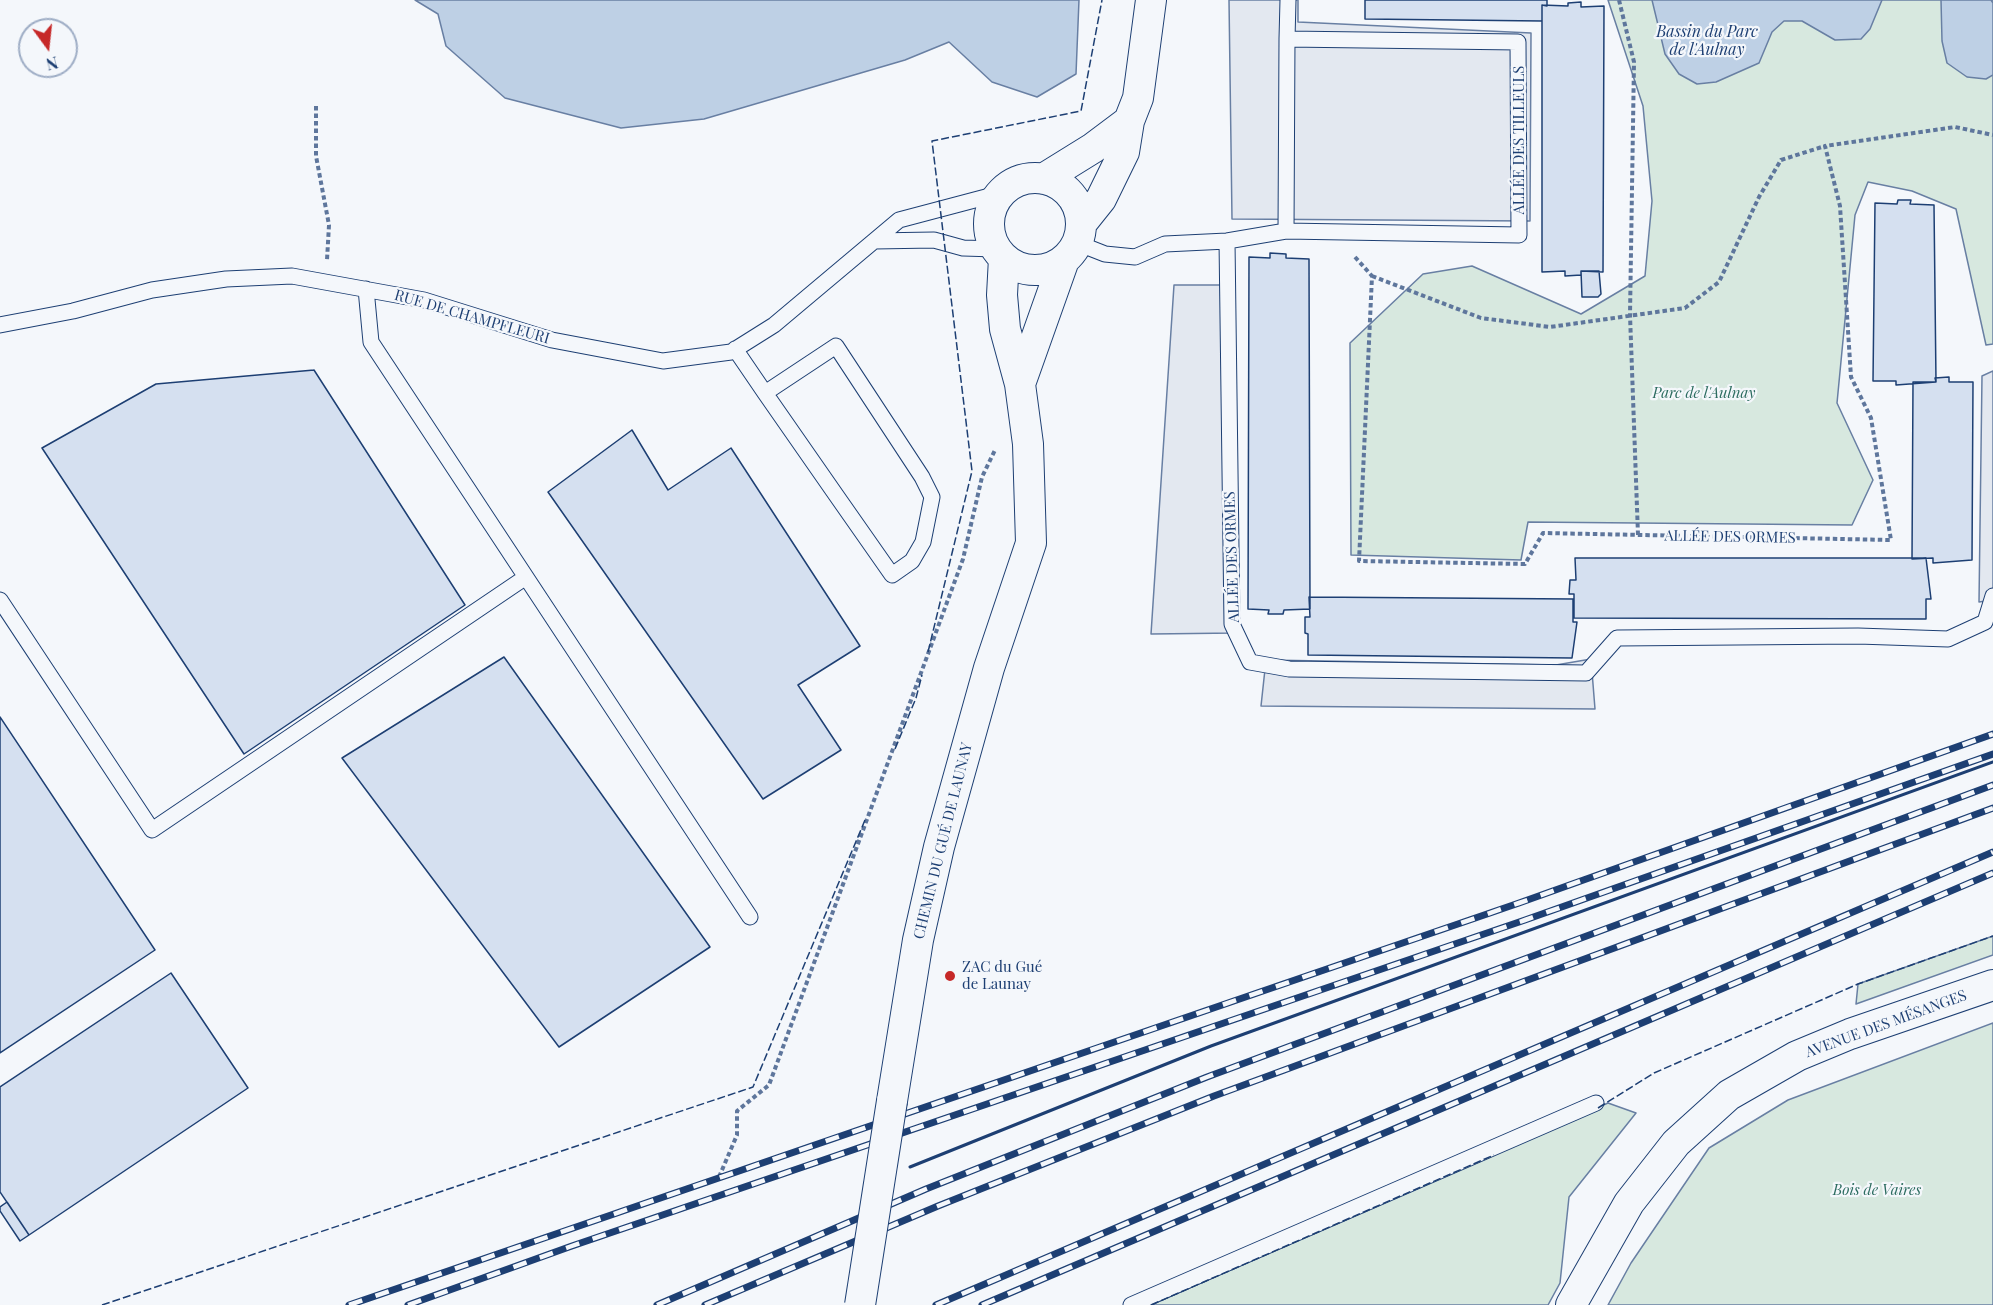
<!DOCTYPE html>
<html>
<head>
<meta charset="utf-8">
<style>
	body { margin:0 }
	#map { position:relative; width:1993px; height:1305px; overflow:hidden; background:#f4f7fb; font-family:"Playfair Display",serif }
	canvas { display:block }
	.north { position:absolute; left:18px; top:18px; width:60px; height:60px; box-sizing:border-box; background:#f4f7fb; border:2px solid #9eadc5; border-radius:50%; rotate:165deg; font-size:16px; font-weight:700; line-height:24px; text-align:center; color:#1d3f73 }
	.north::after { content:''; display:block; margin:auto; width:21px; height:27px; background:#c62828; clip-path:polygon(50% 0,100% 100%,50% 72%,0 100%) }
</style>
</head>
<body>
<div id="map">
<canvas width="1993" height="1305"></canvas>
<div class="north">N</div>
</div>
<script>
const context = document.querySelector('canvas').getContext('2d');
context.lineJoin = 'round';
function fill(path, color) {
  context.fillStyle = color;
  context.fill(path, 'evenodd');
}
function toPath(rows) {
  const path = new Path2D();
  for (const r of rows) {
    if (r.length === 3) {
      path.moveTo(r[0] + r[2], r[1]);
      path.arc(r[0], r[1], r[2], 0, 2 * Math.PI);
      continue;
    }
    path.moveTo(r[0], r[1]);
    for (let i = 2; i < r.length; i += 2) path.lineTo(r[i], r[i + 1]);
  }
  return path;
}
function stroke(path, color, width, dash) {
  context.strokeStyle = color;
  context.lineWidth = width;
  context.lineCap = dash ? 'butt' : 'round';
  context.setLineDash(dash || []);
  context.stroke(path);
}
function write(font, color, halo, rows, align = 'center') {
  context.font = font + ' "Playfair Display",serif';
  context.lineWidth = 4.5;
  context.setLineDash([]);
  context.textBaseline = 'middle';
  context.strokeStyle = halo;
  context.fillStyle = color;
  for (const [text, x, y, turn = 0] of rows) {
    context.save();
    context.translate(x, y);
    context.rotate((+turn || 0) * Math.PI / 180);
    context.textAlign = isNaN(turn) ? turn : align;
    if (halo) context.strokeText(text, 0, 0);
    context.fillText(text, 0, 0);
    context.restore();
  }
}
const green = toPath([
	[1608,0,1993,0,1993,344,1986,345,1956,209,1912,191,1868,182,1855,215,1837,403,1873,480,1852,525,1528,522,1521,560,1351,555,1350,343,1423,274,1472,266,1581,314,1645,276,1652,201,1643,106,1608,0],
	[1993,936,1993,955,1856,1004,1858,984,1993,936],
	[1993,1023,1993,1305,1608,1305,1631,1263,1709,1148,1788,1100,1993,1023],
	[1608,1103,1636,1113,1569,1197,1560,1283,1548,1305,1151,1305,1608,1103]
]);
const parking = toPath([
	[1229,0,1298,0,1298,22,1531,33,1530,221,1232,219,1229,0],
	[1174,285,1235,285,1236,633,1151,634,1174,285],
	[1993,371,1993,600,1979,602,1982,376,1993,371],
	[1591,659,1595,709,1261,706,1266,660,1556,665,1591,659]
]);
const water = toPath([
	[415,0,1079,0,1076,74,1037,97,992,82,949,42,905,60,704,119,621,128,505,98,446,46,438,14,415,0],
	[1652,0,1882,0,1870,29,1861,39,1835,40,1802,21,1784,21,1772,32,1759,63,1716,82,1697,84,1679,74,1665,54,1652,0],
	[1941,0,1991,0,1993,3,1993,75,1986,79,1967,77,1947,63,1942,41,1941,0]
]);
const building = toPath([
	[1365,0,1547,0,1547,6,1542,5,1542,21,1365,19,1365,0],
	[1581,2,1581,7,1604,6,1603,272,1581,271,1581,275,1565,276,1565,271,1542,272,1542,5,1568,6,1568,3,1581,2],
	[1898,200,1911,200,1910,204,1934,205,1936,382,1896,385,1896,381,1873,381,1875,203,1897,204,1898,200],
	[1270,253,1286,254,1286,258,1309,259,1310,609,1284,610,1283,614,1268,614,1269,610,1248,609,1249,257,1270,258,1270,253],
	[1581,271,1599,271,1601,294,1598,297,1582,297,1581,271],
	[314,370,465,605,244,754,42,448,156,384,314,370],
	[1949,377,1949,382,1973,382,1972,560,1933,563,1933,558,1912,559,1913,382,1936,382,1935,378,1949,377],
	[632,430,668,490,731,448,860,646,798,685,841,750,763,799,548,492,632,430],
	[1575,558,1926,558,1931,599,1926,599,1926,619,1574,618,1574,594,1569,594,1570,580,1576,580,1575,558],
	[1309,597,1573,599,1573,622,1577,622,1572,658,1308,655,1308,634,1305,633,1305,617,1310,617,1309,597],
	[504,657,710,947,559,1047,342,758,504,657],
	[0,717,155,950,0,1053,0,717],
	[171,973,248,1088,29,1235,0,1192,0,1087,171,973],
	[7,1202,29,1235,20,1241,0,1211,0,1207,7,1202]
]);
const path = toPath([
	[1619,0,1634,62,1630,315,1638,535],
	[316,106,316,156,329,225,327,260],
	[1355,257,1372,276,1359,561,1525,564,1543,533,1891,540,1871,418,1851,377,1840,206,1825,146,1955,127,1993,135],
	[1372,276,1481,318,1550,327,1685,308,1719,282,1759,197,1781,160,1825,146],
	[719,1177,737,1135,737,1111,769,1085,963,559,982,477,995,450]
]);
const service = toPath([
	[1287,39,1288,0],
	[874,241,934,240,963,248,996,249],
	[1227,241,1232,624,1250,662,1289,669,1586,673,1617,638,1858,636,1948,639,1985,622,1993,596],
	[1077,243,1105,254,1135,257,1165,244,1227,241,1286,231,1519,235,1518,42,1287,39,1286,231],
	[366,289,371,342,750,917],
	[0,325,73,311,152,290,226,279,292,276,424,300,552,340,663,361,731,352,774,325,899,220,1001,193],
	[735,349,765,393,836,495,892,575,912,561,923,542,932,497,922,477,836,346,765,393],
	[0,600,152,830,526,577],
	[1131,1305,1596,1103]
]);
const minor = toPath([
	[1035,224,46],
	[1043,179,1093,148,1129,121],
	[1081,224,1101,199,1124,152,1129,121,1138,98,1151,0],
	[1020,384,1064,260],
	[892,1101,918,940,939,847,989,668,1031,543,1028,444,1020,384,1005,329,1002,295,1004,258],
	[1571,1305,1629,1203,1676,1143,1729,1095,1797,1056,1850,1034,1993,985]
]);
const rail = toPath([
	[349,1305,1519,903,1993,734],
	[408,1305,569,1247,1525,920,1993,754],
	[657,1305,926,1189,1207,1077,1993,785],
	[705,1305,938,1206,1214,1096,1993,808],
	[936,1305,1993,852],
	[982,1305,1993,873]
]);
const minorBridge = toPath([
	[860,1305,892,1101]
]);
const fence = toPath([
	[928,652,972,471,932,141,1081,111,1102,0],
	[895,749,916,698,922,675],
	[1598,1108,1654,1073,1858,984,1993,936],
	[102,1305,753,1087,865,820],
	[1151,1305,1494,1155]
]);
const wall = toPath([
	[910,1167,1211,1046,1993,762]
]);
const markers = [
	[950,976,6,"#c62828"]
];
const streetNames = [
	["ALLÉE DES TILLEULS",1519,140,-90],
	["RUE DE CHAMPFLEURI",472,317,16],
	["ALLÉE DES ORMES",1730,537,1],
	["ALLÉE DES ORMES",1232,557,-92],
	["CHEMIN DU GUÉ DE LAUNAY",943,841,-76],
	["AVENUE DES MÉSANGES",1886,1024,-20]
];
const parkNames = [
	["Parc de l'Aulnay",1704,393],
	["Bois de Vaires",1877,1190]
];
const poiNames = [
	["ZAC du Gué",962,967],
	["de Launay",962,984]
];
const waterNames = [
	["Bassin du Parc",1707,32],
	["de l'Aulnay",1707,50]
];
fill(green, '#d7e8df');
stroke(green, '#687fa3', 1.5);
fill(parking, '#e3e8f0');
stroke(parking, '#687fa3', 1.5);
fill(water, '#bed0e5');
stroke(water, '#687fa3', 1.5);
fill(building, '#d5e0f0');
stroke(building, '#1d3f73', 1.5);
stroke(service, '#1d3f73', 17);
stroke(minor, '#1d3f73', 32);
stroke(path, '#5e769c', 4, [4.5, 3]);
stroke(service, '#f4f7fb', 15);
stroke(minor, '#f4f7fb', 30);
stroke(rail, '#1d3f73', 7);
stroke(rail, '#f4f7fb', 4.5, [14]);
stroke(minorBridge, '#1d3f73', 32, []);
stroke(minorBridge, '#f4f7fb', 30);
stroke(fence, '#1d3f73', 1.5, [8, 3]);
stroke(wall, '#1d3f73', 3);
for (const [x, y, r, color] of markers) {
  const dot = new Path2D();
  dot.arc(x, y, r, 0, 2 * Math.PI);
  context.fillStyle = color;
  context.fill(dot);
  stroke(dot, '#f4f7fb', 2);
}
write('15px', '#1d3f73', '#f4f7fb', streetNames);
write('italic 15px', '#2c6c60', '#f4f7fb', parkNames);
write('15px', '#1d3f73', '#f4f7fb', poiNames, 'left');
write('italic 16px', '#1d3f73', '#f4f7fb', waterNames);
</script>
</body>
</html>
